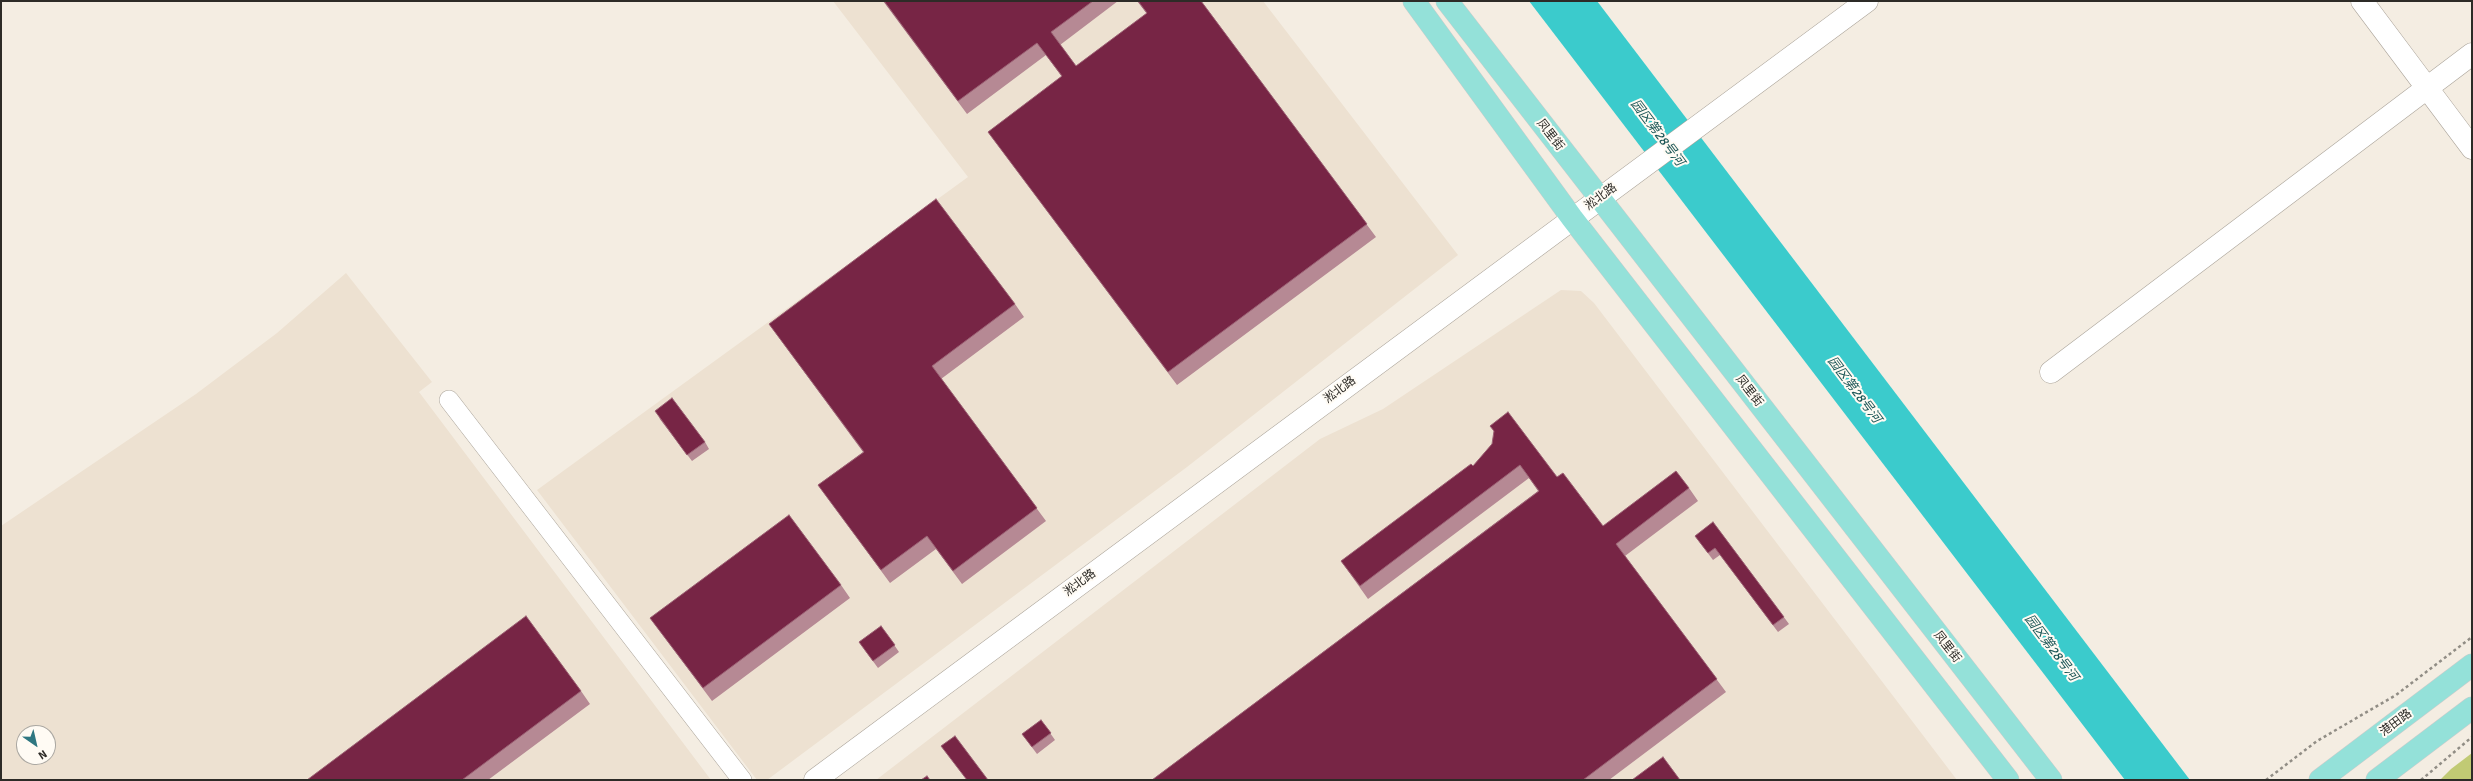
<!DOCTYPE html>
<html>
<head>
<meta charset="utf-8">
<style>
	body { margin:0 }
	#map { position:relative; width:2473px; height:781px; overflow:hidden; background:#f4ede2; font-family:Signika,sans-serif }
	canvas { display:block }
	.frame { position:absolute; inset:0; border:2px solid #2d2b27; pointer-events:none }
	.north { position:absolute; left:16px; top:725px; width:40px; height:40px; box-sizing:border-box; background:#fffbf4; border:1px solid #aba8a2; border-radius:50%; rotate:146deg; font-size:11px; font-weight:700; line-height:16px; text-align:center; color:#2d2b27 }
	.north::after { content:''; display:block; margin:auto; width:14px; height:18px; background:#2f7781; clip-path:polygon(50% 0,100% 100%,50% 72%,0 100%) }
</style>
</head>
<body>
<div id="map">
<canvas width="2473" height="781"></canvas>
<div class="frame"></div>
<div class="north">N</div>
</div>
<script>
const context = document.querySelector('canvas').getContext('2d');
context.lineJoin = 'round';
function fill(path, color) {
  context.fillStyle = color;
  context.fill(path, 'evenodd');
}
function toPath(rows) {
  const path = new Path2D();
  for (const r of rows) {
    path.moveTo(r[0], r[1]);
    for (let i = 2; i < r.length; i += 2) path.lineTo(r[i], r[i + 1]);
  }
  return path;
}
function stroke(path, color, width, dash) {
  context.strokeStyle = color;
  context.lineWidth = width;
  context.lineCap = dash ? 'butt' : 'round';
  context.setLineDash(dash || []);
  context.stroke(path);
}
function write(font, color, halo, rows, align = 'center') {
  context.font = font + ' Signika,"Noto Sans SC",sans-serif';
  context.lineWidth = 4;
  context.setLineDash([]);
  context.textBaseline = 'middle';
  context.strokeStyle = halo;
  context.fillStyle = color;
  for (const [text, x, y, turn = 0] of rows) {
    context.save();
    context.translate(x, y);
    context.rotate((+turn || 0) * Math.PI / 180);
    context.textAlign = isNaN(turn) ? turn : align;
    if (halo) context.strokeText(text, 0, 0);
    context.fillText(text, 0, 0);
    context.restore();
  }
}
const built = toPath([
	[833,1,1263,1,1458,255,1187,467,767,780,757,780,537,490,968,177],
	[346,273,432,382,419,392,711,780,1,780,1,526,196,394,277,333],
	[24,733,48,733,48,757,24,757],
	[1561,290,1581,291,1594,303,1957,780,876,780,1320,439,1383,409]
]);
const green = toPath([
	[2472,753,2472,780,2440,780,2451,769]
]);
const water = toPath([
	[1529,1,1597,1,2190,780,2125,780]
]);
const path = toPath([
	[2266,780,2317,741,2396,695,2472,637],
	[2421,780,2472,737]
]);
const street = toPath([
	[449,400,742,780]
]);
const secondary = toPath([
	[2362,1,2472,148],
	[2051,372,2472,54],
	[815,780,1867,1]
]);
const primary = toPath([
	[1414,1,1572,218,2008,780],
	[1447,1,2051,780],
	[2320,780,2472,665],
	[2377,780,2472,708]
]);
const wall = toPath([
	[883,1,1118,1,1060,45,1076,66,1147,14,1137,1,1201,1,1376,237,1177,385,988,132,1062,77,1046,55,967,114],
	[1015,304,1024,317,941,379,1046,521,962,584,936,549,890,583,818,485,863,452,769,324],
	[659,418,705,442,709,449,692,461],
	[1492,444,1557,477,1603,526,1689,488,1698,501,1625,556,1726,692,1609,780,1152,780,1538,491,1529,478,1368,599,1341,561,1473,466],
	[1713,522,1789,624,1778,632,1720,555,1713,560,1695,536],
	[841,585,850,598,712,701,650,618],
	[881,626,899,652,878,668,864,649],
	[581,691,590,704,488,780,307,780],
	[1041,720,1055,740,1037,754,1022,734]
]);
const building = toPath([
	[884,1,1093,1,1051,32,1076,66,1147,13,1138,1,1201,1,1367,224,1168,372,988,132,1062,76,1037,43,958,101,884,1],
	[936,199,1015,304,932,366,1037,508,953,571,927,536,881,570,818,485,864,452,769,324,936,199],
	[672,398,705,442,687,455,655,411,672,398],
	[1508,412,1557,477,1563,473,1603,526,1676,471,1689,488,1616,544,1717,679,1583,780,1152,780,1539,491,1520,465,1360,586,1341,561,1471,464,1473,466,1492,444,1494,431,1490,426,1508,412],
	[789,515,841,585,703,688,650,618,789,515],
	[1713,522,1784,617,1773,625,1715,548,1708,553,1695,536,1713,522],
	[526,616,581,691,462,780,307,780,526,616],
	[881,626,895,645,873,661,859,642,881,626],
	[1041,720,1051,733,1032,747,1022,734,1041,720],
	[955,736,988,780,967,780,941,746,955,736],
	[1663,757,1680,780,1632,780,1663,757],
	[927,776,930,780,921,780,927,776]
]);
const streetNames = [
	["凤里街",1550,135,52],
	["淞北路",1601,197,-36],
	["淞北路",1340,390,-37],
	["凤里街",1749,391,52],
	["淞北路",1080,583,-37],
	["凤里街",1947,647,52],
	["港田路",2396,723,-37]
];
const waterNames = [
	["园区第28号河",1657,133,53],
	["园区第28号河",1854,390,53],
	["园区第28号河",2051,648,53]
];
fill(built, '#ede1d1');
fill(green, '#c1ca74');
fill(water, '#3bcbcc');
stroke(street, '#aba49a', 20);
stroke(secondary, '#aba49a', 23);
stroke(primary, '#cdcccb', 23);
stroke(path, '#918d85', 2.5, [3, 3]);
stroke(street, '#fff', 19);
stroke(secondary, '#fff', 22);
stroke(primary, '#94e1d9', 22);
fill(wall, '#b68994');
fill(building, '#772545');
stroke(building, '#9c6174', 1);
write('12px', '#2d2b27', '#fffbf4', streetNames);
write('italic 13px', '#1c5656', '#fffbf4', waterNames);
</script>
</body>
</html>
